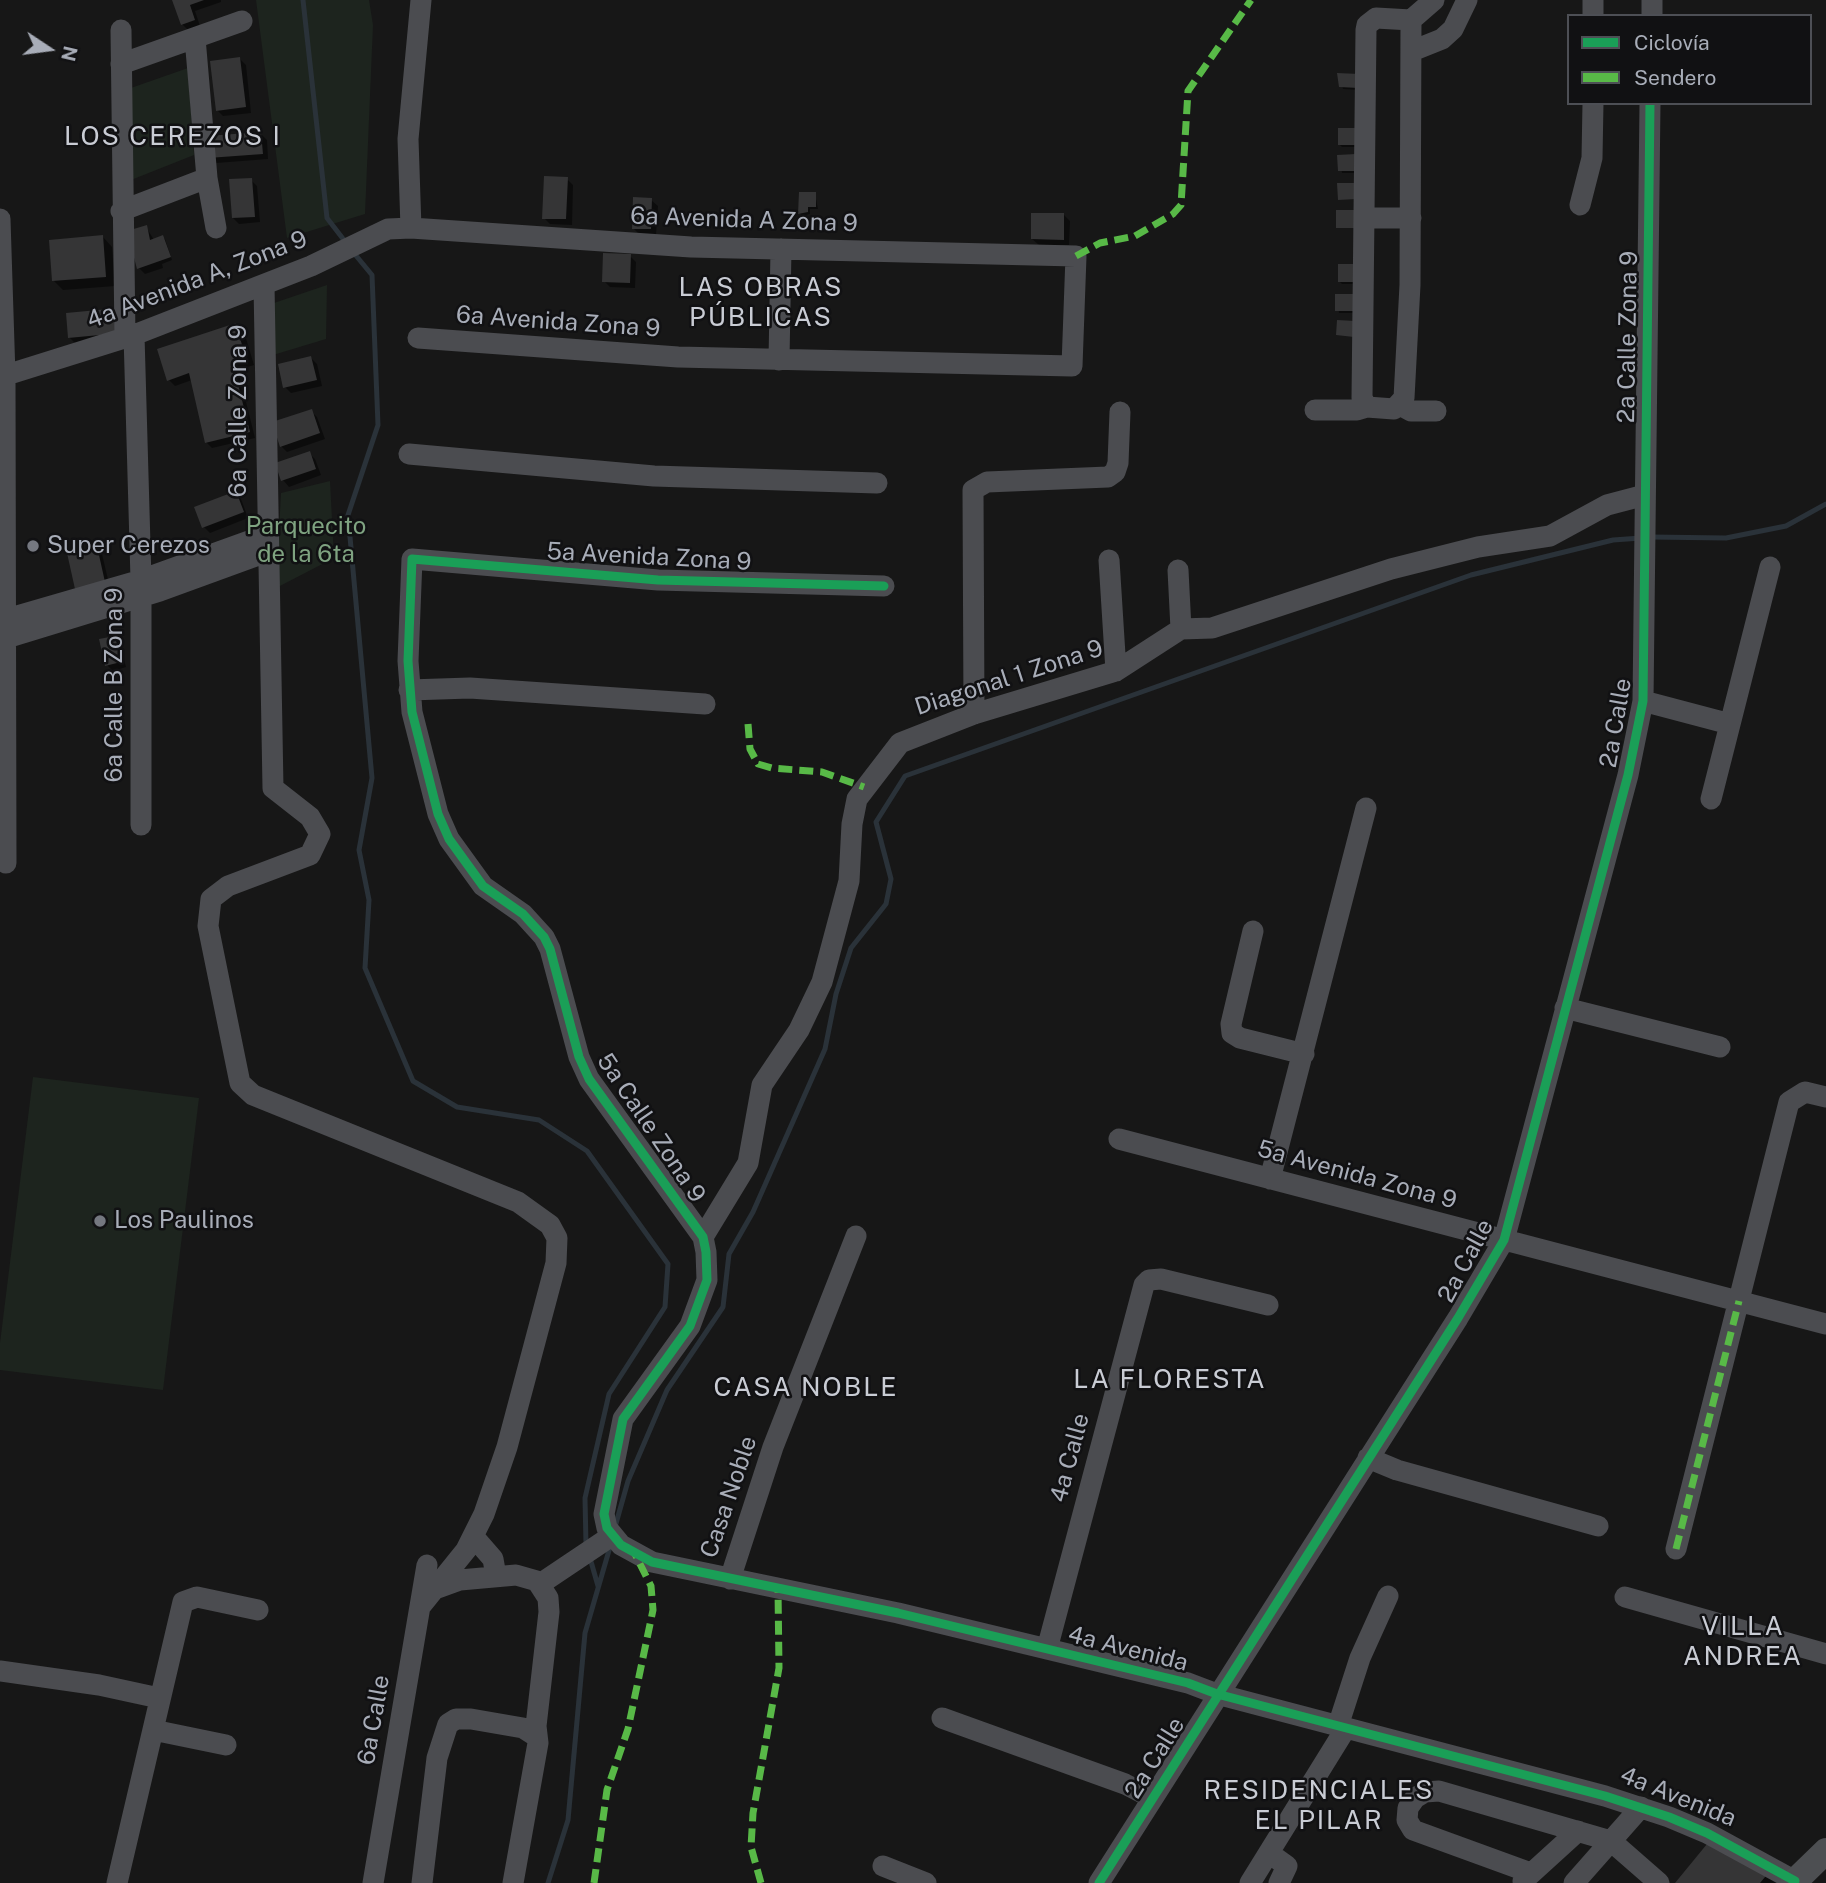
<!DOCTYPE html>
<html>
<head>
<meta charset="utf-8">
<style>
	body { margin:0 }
	#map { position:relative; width:1826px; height:1883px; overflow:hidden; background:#171717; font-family:"Public Sans",sans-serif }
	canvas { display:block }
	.legend { position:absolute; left:1567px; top:14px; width:245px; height:91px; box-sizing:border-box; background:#111113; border:2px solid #4d4f55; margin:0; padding:9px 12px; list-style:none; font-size:21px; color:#a8adb8 }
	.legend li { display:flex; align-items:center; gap:14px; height:35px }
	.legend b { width:35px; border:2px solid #4d4f55 }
	.north { position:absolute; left:14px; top:14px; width:70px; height:70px; -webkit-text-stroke:5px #111113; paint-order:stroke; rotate:103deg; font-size:19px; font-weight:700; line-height:28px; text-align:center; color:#a8adb8 }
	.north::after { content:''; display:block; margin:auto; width:24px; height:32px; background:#a8adb8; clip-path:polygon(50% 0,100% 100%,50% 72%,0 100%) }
</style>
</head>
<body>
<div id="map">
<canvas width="1826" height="1883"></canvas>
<ul class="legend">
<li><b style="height:9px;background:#1a9f57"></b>Ciclovía</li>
<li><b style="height:9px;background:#58b947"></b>Sendero</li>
</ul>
<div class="north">N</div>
</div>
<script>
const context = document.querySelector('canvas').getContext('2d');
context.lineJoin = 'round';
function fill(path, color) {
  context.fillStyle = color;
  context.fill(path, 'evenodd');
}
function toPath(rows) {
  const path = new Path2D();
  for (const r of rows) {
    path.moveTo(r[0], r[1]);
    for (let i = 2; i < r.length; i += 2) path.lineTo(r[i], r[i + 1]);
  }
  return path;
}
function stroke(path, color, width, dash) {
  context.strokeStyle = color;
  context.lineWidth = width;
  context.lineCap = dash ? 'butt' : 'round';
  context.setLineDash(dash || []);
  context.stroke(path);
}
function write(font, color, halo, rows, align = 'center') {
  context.font = font + ' "Public Sans",sans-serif';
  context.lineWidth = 5;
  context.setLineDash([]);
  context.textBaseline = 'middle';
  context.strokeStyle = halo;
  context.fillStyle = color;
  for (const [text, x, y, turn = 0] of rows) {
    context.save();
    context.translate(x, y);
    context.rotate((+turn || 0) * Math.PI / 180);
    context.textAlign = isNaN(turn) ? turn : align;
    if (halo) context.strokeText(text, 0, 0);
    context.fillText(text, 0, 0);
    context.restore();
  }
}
const green = toPath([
	[256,0,369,0,373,25,365,214,287,238],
	[188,68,194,155,131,180,128,89],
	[327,285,326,339,273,355,271,304],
	[330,481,334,558,276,588,281,493],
	[33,1077,199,1098,163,1390,0,1370,0,1343]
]);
const shadow = toPath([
	[174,0,221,0,221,2,195,11,200,26,188,30,182,24],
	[240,59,246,65,251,113,223,116,217,110],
	[1339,75,1361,90,1343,89],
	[1356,130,1359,147,1342,147,1340,145],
	[261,134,267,140,268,159,216,163,210,157],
	[1339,156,1358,173,1342,173],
	[567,179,573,185,572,225,550,224,544,218],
	[251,180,257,186,260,222,239,224,233,218],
	[815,194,818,209,810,209,810,214,802,216,800,213],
	[651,200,658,206,656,235,639,234,633,228],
	[1064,215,1070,221,1069,245,1039,245,1032,239],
	[146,227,154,240,162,237,165,239,172,260,162,264,163,268,145,274,139,268],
	[103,237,112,247,115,286,63,290,54,281],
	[630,256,636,262,635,288,610,287,604,281],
	[1355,266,1357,284,1342,284,1340,282],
	[1337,296,1357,313,1339,313],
	[67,315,127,339,75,343,69,337],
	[236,325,245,335,254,365,238,370,255,438,212,448,206,442,192,380,175,386,169,380],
	[311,358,317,364,322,386,291,393,285,387],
	[311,411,317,417,325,439,287,452,281,446],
	[309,453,315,459,321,475,289,487,283,480,277,464],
	[235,493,241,499,248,518,210,533,204,527],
	[96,548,102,554,110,588,69,555],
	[114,637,120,644,126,667,113,671,107,665],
	[1708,1847,1779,1883,1677,1883]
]);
const stream = toPath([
	[303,0,327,218,347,244],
	[353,252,372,275,378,425,348,515,372,778,359,850,369,900,365,968,413,1081,457,1107,539,1120,587,1151,668,1264,665,1307,609,1394,585,1498,586,1545],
	[1651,537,1726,538,1786,526,1826,504],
	[615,1527,628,1481,667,1390,723,1307,729,1254,753,1212,825,1049,836,994,851,948,886,904,891,879,876,822,905,776,1471,575,1613,540,1641,538],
	[590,1558,598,1586],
	[548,1883,568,1820,585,1633,610,1547]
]);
const building = toPath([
	[172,0,204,0,190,5,195,20,181,25],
	[240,57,246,107,216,111,210,61],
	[1337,73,1359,74,1359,88,1339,87],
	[1338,128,1357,128,1357,145,1338,145],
	[261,132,263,154,208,158,207,136],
	[1356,154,1357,171,1338,171,1337,155],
	[544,176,568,177,566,219,542,219],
	[252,178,255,217,232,218,229,179],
	[1337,183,1356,183,1356,199,1338,200],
	[799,192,816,192,816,207,808,207,808,212,798,214],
	[633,197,652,198,651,229,632,229],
	[1336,210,1355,210,1355,228,1336,228],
	[1031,213,1064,213,1064,240,1031,239],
	[147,225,150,240,163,235,171,257,137,269,127,231],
	[103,235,106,277,52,281,49,240],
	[603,253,631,254,630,283,602,282],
	[1338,264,1355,264,1355,282,1338,282],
	[1335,294,1355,294,1355,311,1335,311],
	[119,308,121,333,68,338,66,313],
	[1337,320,1355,321,1354,337,1336,335],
	[236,323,245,356,232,360,250,432,205,443,189,373,167,381,157,349],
	[311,356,317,380,283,388,278,364],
	[312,409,320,433,280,447,272,422],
	[310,451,316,469,281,481,275,463],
	[236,491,244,512,202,528,194,507],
	[97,546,105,582,75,589,67,553],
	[115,636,121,662,105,666,99,639],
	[1707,1844,1770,1871,1760,1883,1675,1883]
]);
const minor = toPath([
	[1593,16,1593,0],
	[1652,16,1652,0],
	[121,30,125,338],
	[195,38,207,178,216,228],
	[1412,51,1442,39,1453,29,1467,0],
	[121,64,242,21],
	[1580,205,1592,158,1593,103],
	[121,211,207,178],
	[1364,218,1411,218],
	[0,219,5,376,6,863],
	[411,228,408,139,421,0],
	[264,285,273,788,310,817,320,834,310,855,228,886,211,899,208,926,240,1083,253,1095,518,1202,550,1225,557,1238,556,1263,507,1447,484,1514,466,1550,420,1607],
	[134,335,141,580,141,825],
	[779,360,781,249],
	[0,377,134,335,311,266,388,229,411,228,691,247,1076,256,1072,366,678,357,418,338],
	[1400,405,1411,411,1436,411],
	[1367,407,1362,398,1366,30,1367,25,1376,18,1411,20,1434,0],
	[1315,410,1357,410,1367,407,1394,409,1404,398,1410,285,1411,20],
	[409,454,654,476,877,483],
	[1109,560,1116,671],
	[1178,570,1181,629],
	[884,586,658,580,412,559,408,661,412,712,438,814,449,839,483,886,523,914,544,937,550,949,579,1057,589,1079,703,1237,706,1252,707,1280,690,1326,623,1419,604,1514,607,1528,621,1545,652,1562,898,1613,1188,1683,1217,1694,1605,1796,1669,1817,1707,1833,1795,1881],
	[0,621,141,580,266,535],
	[0,640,160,591,267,552],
	[409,690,470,688,705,704],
	[1643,701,1730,724],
	[974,714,973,490,987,482,1108,477,1115,472,1118,463,1120,412],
	[1711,799,1770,567],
	[1253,931,1231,1024,1232,1033,1240,1038,1304,1054],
	[1565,1008,1720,1047],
	[1119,1139,1826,1324],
	[1270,1179,1366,808],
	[703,1237,748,1163,762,1085,799,1030,822,982,849,881,852,824,857,799,900,743,974,714,1116,671,1181,629,1212,628,1391,569,1478,547,1550,536,1607,505,1645,495],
	[1368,1458,1397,1470,1598,1526],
	[473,1536,493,1559,496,1576],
	[1676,1549,1789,1102,1805,1092,1826,1097],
	[730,1579,773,1447,856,1236],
	[540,1584,613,1535],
	[438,1588,460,1580,516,1575,537,1581,548,1598,549,1612,536,1726,538,1743,513,1883],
	[1625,1597,1826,1654],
	[1047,1649,1144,1285,1149,1280,1161,1279,1268,1305],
	[0,1671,99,1685,159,1698],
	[942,1718,1125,1784,1152,1798],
	[1338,1726,1360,1658,1388,1596],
	[153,1730,226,1745],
	[1269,1853,1287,1866,1279,1883],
	[883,1866,926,1883],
	[1531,1873,1413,1830,1407,1820,1408,1808,1415,1798,1425,1792,1439,1791,1611,1841,1659,1883],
	[1523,1881,1578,1831],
	[117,1883,183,1602,197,1597,258,1610],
	[373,1883,427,1565],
	[422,1883,437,1758,448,1724,456,1719,471,1719,523,1728,537,1737],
	[1099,1883,1458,1318,1504,1240,1628,775,1643,701,1650,103],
	[1250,1883,1346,1728],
	[1574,1883,1641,1807]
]);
const major = toPath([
	[1793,1883,1826,1851]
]);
const quiet = toPath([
	[1076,256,1100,243,1135,236,1173,214,1181,205,1188,91,1251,0],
	[748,724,750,749,758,764,772,768,822,772,864,787],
	[1676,1549,1739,1301],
	[594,1883,607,1790,628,1729,653,1610,651,1586,635,1554],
	[761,1883,751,1847,753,1813,779,1668,778,1589]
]);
const cycleway = toPath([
	[884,586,658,580,412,559,408,661,412,712,438,814,449,839,483,886,523,914,544,937,550,949,579,1057,589,1079,703,1237,706,1252,707,1280,690,1326,623,1419,604,1514,607,1528,621,1545,652,1562,898,1613,1188,1683,1217,1694,1605,1796,1669,1817,1707,1833,1795,1881],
	[1099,1883,1458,1318,1504,1240,1628,775,1643,701,1650,103]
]);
const markers = [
	[33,546,7,"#757880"],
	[100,1221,7,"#757880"]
];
const streetNames = [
	["6a Avenida A Zona 9",744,220,2],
	["4a Avenida A, Zona 9",197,280,-21],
	["6a Avenida Zona 9",558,322,4],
	["2a Calle Zona 9",1628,337,-89],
	["6a Calle Zona 9",239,411,-90],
	["5a Avenida Zona 9",649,557,3],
	["Diagonal 1 Zona 9",1009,678,-18],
	["6a Calle B Zona 9",115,685,-90],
	["2a Calle",1616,723,-80],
	["5a Calle Zona 9",651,1128,56],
	["5a Avenida Zona 9",1357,1175,15],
	["2a Calle",1466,1261,-62],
	["4a Calle",1070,1458,-75],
	["Casa Noble",729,1497,-71],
	["4a Avenida",1128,1649,14],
	["6a Calle",374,1720,-80],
	["2a Calle",1155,1758,-58],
	["4a Avenida",1678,1797,22]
];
const parkNames = [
	["Parquecito",306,527],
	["de la 6ta",306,555]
];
const poiNames = [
	["Super Cerezos",47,546],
	["Los Paulinos",114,1221]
];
const neighbourhoodNames = [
	["LOS CEREZOS I",173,137],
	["LAS OBRAS",761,288],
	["PÚBLICAS",761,318],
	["LA FLORESTA",1170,1380],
	["CASA NOBLE",806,1388],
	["VILLA",1743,1627],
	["ANDREA",1743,1657],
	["RESIDENCIALES",1319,1791],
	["EL PILAR",1319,1821]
];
fill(green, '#1d241e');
fill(shadow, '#0007');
stroke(stream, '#2a3239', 5);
fill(building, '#353536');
stroke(minor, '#4b4c50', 21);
stroke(major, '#4d4f52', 26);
stroke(quiet, '#58b947', 7, [14, 7]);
stroke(cycleway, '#1a9f57', 9);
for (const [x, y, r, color] of markers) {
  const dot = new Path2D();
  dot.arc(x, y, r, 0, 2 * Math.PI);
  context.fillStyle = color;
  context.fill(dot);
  stroke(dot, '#111113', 2.5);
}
write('24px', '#a8adb8', '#111113', streetNames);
write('24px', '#7fa381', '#111113', parkNames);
write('24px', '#a8adb8', '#111113', poiNames, 'left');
context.letterSpacing = '2px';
write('26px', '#c9ccd4', '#111113', neighbourhoodNames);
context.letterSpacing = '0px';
</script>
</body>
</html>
